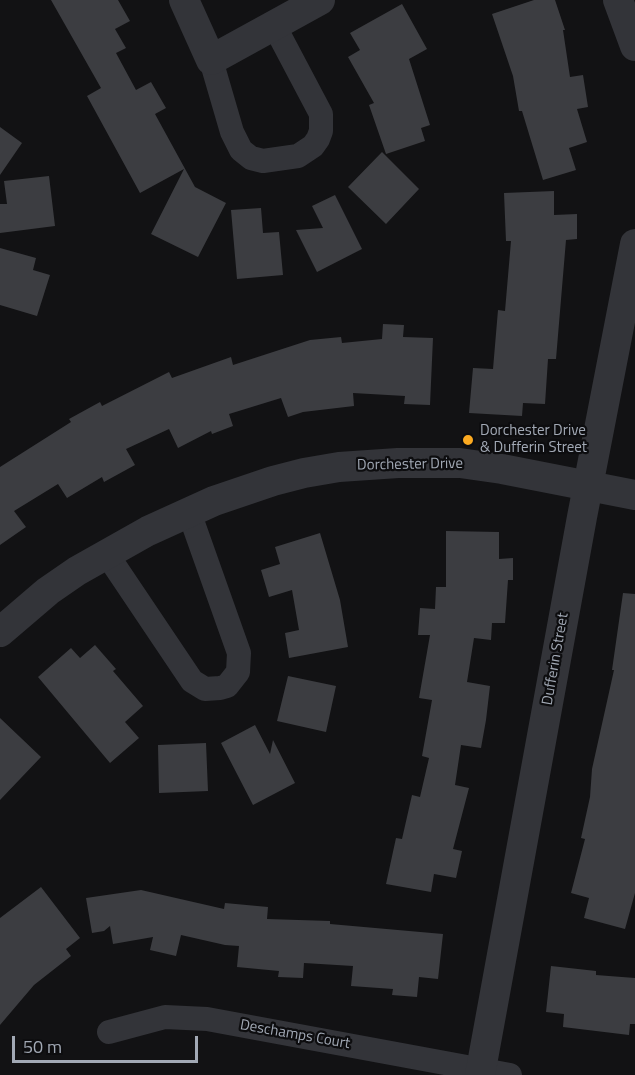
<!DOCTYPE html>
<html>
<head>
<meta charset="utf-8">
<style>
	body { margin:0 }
	#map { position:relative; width:635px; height:1075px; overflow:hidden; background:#121214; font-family:"Titillium Web",sans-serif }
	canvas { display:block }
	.scale { position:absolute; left:12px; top:1036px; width:186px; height:27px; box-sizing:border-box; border:3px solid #a2a9b5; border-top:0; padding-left:8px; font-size:18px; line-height:21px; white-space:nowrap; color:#a2a9b5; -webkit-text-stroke:4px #0d0d0f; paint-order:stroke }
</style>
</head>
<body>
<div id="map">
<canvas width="635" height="1075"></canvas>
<div class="scale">50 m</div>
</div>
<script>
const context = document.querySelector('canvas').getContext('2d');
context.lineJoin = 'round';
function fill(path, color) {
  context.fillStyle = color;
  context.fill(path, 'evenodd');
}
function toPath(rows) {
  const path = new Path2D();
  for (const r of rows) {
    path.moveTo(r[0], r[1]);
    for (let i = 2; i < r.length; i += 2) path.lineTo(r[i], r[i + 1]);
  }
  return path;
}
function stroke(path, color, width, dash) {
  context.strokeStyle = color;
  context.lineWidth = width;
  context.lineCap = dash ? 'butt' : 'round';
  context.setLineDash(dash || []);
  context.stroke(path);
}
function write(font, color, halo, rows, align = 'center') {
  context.font = font + ' "Titillium Web",sans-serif';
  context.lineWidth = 4.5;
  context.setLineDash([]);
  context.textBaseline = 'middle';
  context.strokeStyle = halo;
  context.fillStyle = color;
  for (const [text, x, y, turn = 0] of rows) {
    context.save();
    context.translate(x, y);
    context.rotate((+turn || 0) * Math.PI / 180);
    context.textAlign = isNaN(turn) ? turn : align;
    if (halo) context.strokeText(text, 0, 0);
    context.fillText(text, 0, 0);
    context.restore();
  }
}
const building = toPath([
	[51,0,118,0,130,21,115,29,126,48,116,53,136,90,151,82,166,108,155,114,195,187,226,203,198,257,151,234,184,169,140,193,87,96,101,88],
	[534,0,555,0,565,30,563,30,570,77,583,75,588,107,577,109,587,142,569,148,576,170,543,180,522,111,519,111,513,76,492,14],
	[402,4,427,49,409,59,430,125,421,128,425,141,386,154,369,105,374,103,348,57,360,50,350,33],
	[0,127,22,143,0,175],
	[382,152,419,189,386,224,348,187],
	[49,176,55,226,0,233,0,204,7,204,4,181],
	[554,191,554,215,577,214,577,239,566,240,556,359,548,359,545,404,523,403,522,416,469,413,473,368,493,369,498,310,505,311,511,241,506,241,504,193],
	[335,195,362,249,317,272,296,230,323,228,312,206],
	[261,208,263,233,279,232,283,275,237,279,231,210],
	[0,248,36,258,33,270,50,275,37,316,0,305],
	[383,324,404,325,403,337,433,338,430,405,404,404,405,396,353,393,354,406,303,412,288,417,281,398,229,414,233,426,212,434,211,431,178,448,169,429,126,449,135,465,104,482,102,477,67,498,58,484,14,511,26,527,0,545,0,467,71,422,69,419,100,402,102,406,169,372,172,378,231,357,233,365,310,340,341,337,342,343,382,339],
	[446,531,499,532,499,559,513,558,513,580,508,580,505,623,492,623,491,640,474,638,467,682,490,686,486,720,481,748,461,745,455,785,469,788,453,849,462,851,456,878,434,874,431,892,386,884,396,838,402,839,412,795,420,797,429,758,422,756,432,700,419,698,430,635,418,635,420,608,435,609,436,587,446,587],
	[320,533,340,600,348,647,289,658,285,633,299,630,292,590,269,597,261,570,280,564,275,547],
	[623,593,635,594,635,893,625,929,584,918,589,898,571,893,585,839,581,838,590,797,592,769,614,670,612,670],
	[95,645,116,669,113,671,143,706,125,722,139,738,110,763,38,677,71,648,80,658],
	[288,676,336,686,326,732,277,721],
	[0,718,41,757,0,800],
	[255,725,270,754,273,740,295,783,253,805,221,743],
	[206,743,208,791,159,793,158,745],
	[41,887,80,938,66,949,71,956,34,985,0,1025,0,918],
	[141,890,224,909,225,903,268,907,267,919,330,921,330,924,443,934,438,979,419,977,417,997,392,995,393,989,351,986,353,966,304,963,303,978,278,977,279,971,237,967,239,946,225,945,181,935,176,956,150,950,153,937,113,944,110,926,104,931,92,933,86,898],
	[551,966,596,971,596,975,635,978,635,1024,630,1024,629,1035,563,1027,564,1014,546,1012]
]);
const minor = toPath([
	[211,60,232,132,241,150,251,158,263,161,298,156,313,146,318,139,321,131,321,114,274,25],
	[106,553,192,681,205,689,220,688,227,686,238,672,239,653,189,512],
	[109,1032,165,1017,207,1019,510,1075]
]);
const tertiary = toPath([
	[184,0,211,60,320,0],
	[618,0,635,46],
	[0,632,48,591,77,571,148,531,214,501,273,481,304,473,339,467,398,463,460,463,502,469,635,495],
	[480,1075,582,517,635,244]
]);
const markers = [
	[468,440,6,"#fcaa21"]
];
const poiNames = [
	["Dorchester Drive",480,431],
	["& Dufferin Street",480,448]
];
const streetNames = [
	["Dorchester Drive",410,465,-1],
	["Dufferin Street",556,659,-80],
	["Deschamps Court",295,1035,10]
];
fill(building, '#3c3d41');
stroke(minor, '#333439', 24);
stroke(tertiary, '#333439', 30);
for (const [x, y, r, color] of markers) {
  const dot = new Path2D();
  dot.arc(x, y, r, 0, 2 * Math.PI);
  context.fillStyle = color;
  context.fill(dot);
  stroke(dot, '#0d0d0f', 2);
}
write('15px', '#a2a9b5', '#0d0d0f', poiNames, 'left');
write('15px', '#a2a9b5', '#0d0d0f', streetNames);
</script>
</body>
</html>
